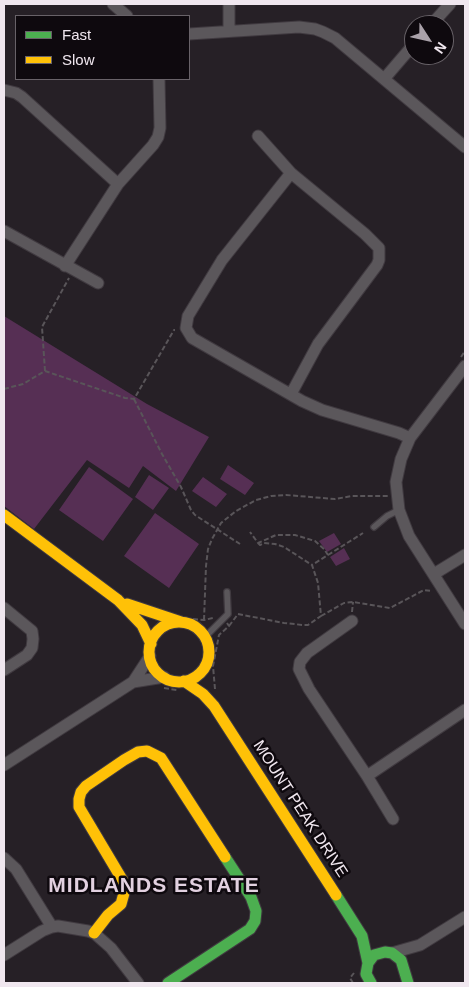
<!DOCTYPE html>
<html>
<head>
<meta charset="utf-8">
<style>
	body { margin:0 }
	#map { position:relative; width:469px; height:987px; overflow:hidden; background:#262026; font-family:Helvetica,sans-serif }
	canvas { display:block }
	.frame { position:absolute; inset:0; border:5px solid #f0e7ef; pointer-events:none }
	.legend { position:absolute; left:15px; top:15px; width:175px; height:65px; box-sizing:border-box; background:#0e090e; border:1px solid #686268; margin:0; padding:6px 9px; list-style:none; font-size:15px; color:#f0e7ef }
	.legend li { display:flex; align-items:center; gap:10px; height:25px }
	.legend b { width:25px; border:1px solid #686268 }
	.north { position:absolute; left:404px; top:15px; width:50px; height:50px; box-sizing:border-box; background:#0e090e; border:1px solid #686268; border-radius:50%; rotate:125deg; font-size:14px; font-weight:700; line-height:20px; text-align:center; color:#f0e7ef }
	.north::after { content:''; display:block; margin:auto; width:18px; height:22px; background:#a9a1a9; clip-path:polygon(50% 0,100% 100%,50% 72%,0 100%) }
</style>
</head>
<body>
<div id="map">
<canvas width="469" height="987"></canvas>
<div class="frame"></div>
<ul class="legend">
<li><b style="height:6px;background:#4caf50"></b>Fast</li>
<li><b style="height:6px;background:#ffc107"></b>Slow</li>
</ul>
<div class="north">N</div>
</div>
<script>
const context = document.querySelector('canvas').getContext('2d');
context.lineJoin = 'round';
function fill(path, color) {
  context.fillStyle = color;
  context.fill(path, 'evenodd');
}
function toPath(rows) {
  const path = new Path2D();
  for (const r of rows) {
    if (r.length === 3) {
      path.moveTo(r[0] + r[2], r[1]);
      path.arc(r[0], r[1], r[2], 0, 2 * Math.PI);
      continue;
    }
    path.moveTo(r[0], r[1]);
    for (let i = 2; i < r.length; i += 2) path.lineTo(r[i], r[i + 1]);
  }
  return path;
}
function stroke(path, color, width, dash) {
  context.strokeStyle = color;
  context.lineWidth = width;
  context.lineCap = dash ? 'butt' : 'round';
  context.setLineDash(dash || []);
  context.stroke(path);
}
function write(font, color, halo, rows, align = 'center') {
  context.font = font + ' Helvetica,sans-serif';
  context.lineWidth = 5;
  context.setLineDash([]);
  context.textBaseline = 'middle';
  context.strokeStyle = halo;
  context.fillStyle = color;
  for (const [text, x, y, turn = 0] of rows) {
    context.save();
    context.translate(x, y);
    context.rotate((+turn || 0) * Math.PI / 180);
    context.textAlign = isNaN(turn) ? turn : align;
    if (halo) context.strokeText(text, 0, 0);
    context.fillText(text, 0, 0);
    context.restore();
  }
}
const green = toPath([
	[4,316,147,404,209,437,176,491,143,466,129,488,87,460,34,529,4,506],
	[228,465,254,483,245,495,220,479],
	[89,467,133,499,103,541,59,510],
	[149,475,169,488,153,510,135,497],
	[203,477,227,494,216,507,192,491],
	[155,513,199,544,169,588,124,556],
	[334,533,341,544,327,552,319,541],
	[344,548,350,559,336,566,330,557]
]);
const path = toPath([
	[461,357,465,351],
	[45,371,42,327,69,278],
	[4,389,23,384,45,371,125,398,134,399,174,330,175,330],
	[134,399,162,454,181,487,191,510,195,515,240,544],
	[258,543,260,545,264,543,275,544,284,547,312,565],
	[328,555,363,533],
	[352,612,353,602],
	[321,616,344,603,353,602,390,608,424,590,432,591],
	[193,619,204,620,213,618],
	[204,620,206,566,208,549,212,539,221,523,236,511,256,500,271,496,286,495,335,499,352,496,388,496],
	[229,626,238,614,284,623,303,625,308,625,321,616,318,583,312,565,328,555,324,549,315,541,295,535,276,535,258,543,250,532],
	[164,688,177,690],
	[215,689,213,666,219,635,229,626,227,623],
	[353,983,350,978,354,973]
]);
const lane = toPath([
	[374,527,387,516,399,510],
	[205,637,228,614,227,592]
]);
const street = toPath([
	[113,4,127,16],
	[229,4,229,31],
	[431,25,450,4],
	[189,34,299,27,315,29,323,32,335,38,465,147],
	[384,79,414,44],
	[4,90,16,93,22,97,118,184],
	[258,136,291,173,365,234,379,248,379,260,377,265,318,344,291,394],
	[291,173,222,260,188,316,186,328,192,338,199,342,302,401,322,410,399,433,410,438],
	[4,231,98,283],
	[65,266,118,184,153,145,158,137,160,128,159,79],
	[465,366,410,438,401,459,396,482,399,510,409,536,465,624],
	[434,574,465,555],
	[4,608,32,631,33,639,32,648,27,655,4,670],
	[352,621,307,653,300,662,299,669,309,689,367,776,393,819],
	[133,682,150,656],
	[4,765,133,682,164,677],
	[367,776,465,710],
	[4,858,16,869,52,927],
	[392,953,420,945,465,917],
	[4,955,42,931,52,927,58,926,88,931,94,933,111,948,138,983]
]);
const fast = toPath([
	[336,895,362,936,368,963],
	[168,983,250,929,255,921,256,911,251,897,225,857],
	[371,983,366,974,368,963,374,955,385,952,392,953,401,960,408,983]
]);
const slow = toPath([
	[4,515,118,600,142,625,151,644],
	[127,604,181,622],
	[179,652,30],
	[184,681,203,694,214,706,336,895],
	[94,933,108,915,121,904,126,886,79,807,79,799,81,792,86,786,124,760,138,752,147,751,161,758,225,857]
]);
const streetNames = [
	["MOUNT PEAK DRIVE",300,809,57]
];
const districtNames = [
	["MIDLANDS ESTATE",154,886]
];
fill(green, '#562f54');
stroke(lane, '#403a40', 8);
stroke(street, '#403a40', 13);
stroke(fast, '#403a40', 13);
stroke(slow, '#403a40', 13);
stroke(path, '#595559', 2, [5, 2.5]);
stroke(lane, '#5b575b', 5.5);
stroke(street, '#5b575b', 11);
stroke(fast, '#4caf50', 11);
stroke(slow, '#ffc107', 11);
write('16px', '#f0e7ef', '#0e090e', streetNames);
context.letterSpacing = '1px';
write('bold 21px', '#e2d1e0', '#0e090e', districtNames);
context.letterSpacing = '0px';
</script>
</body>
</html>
